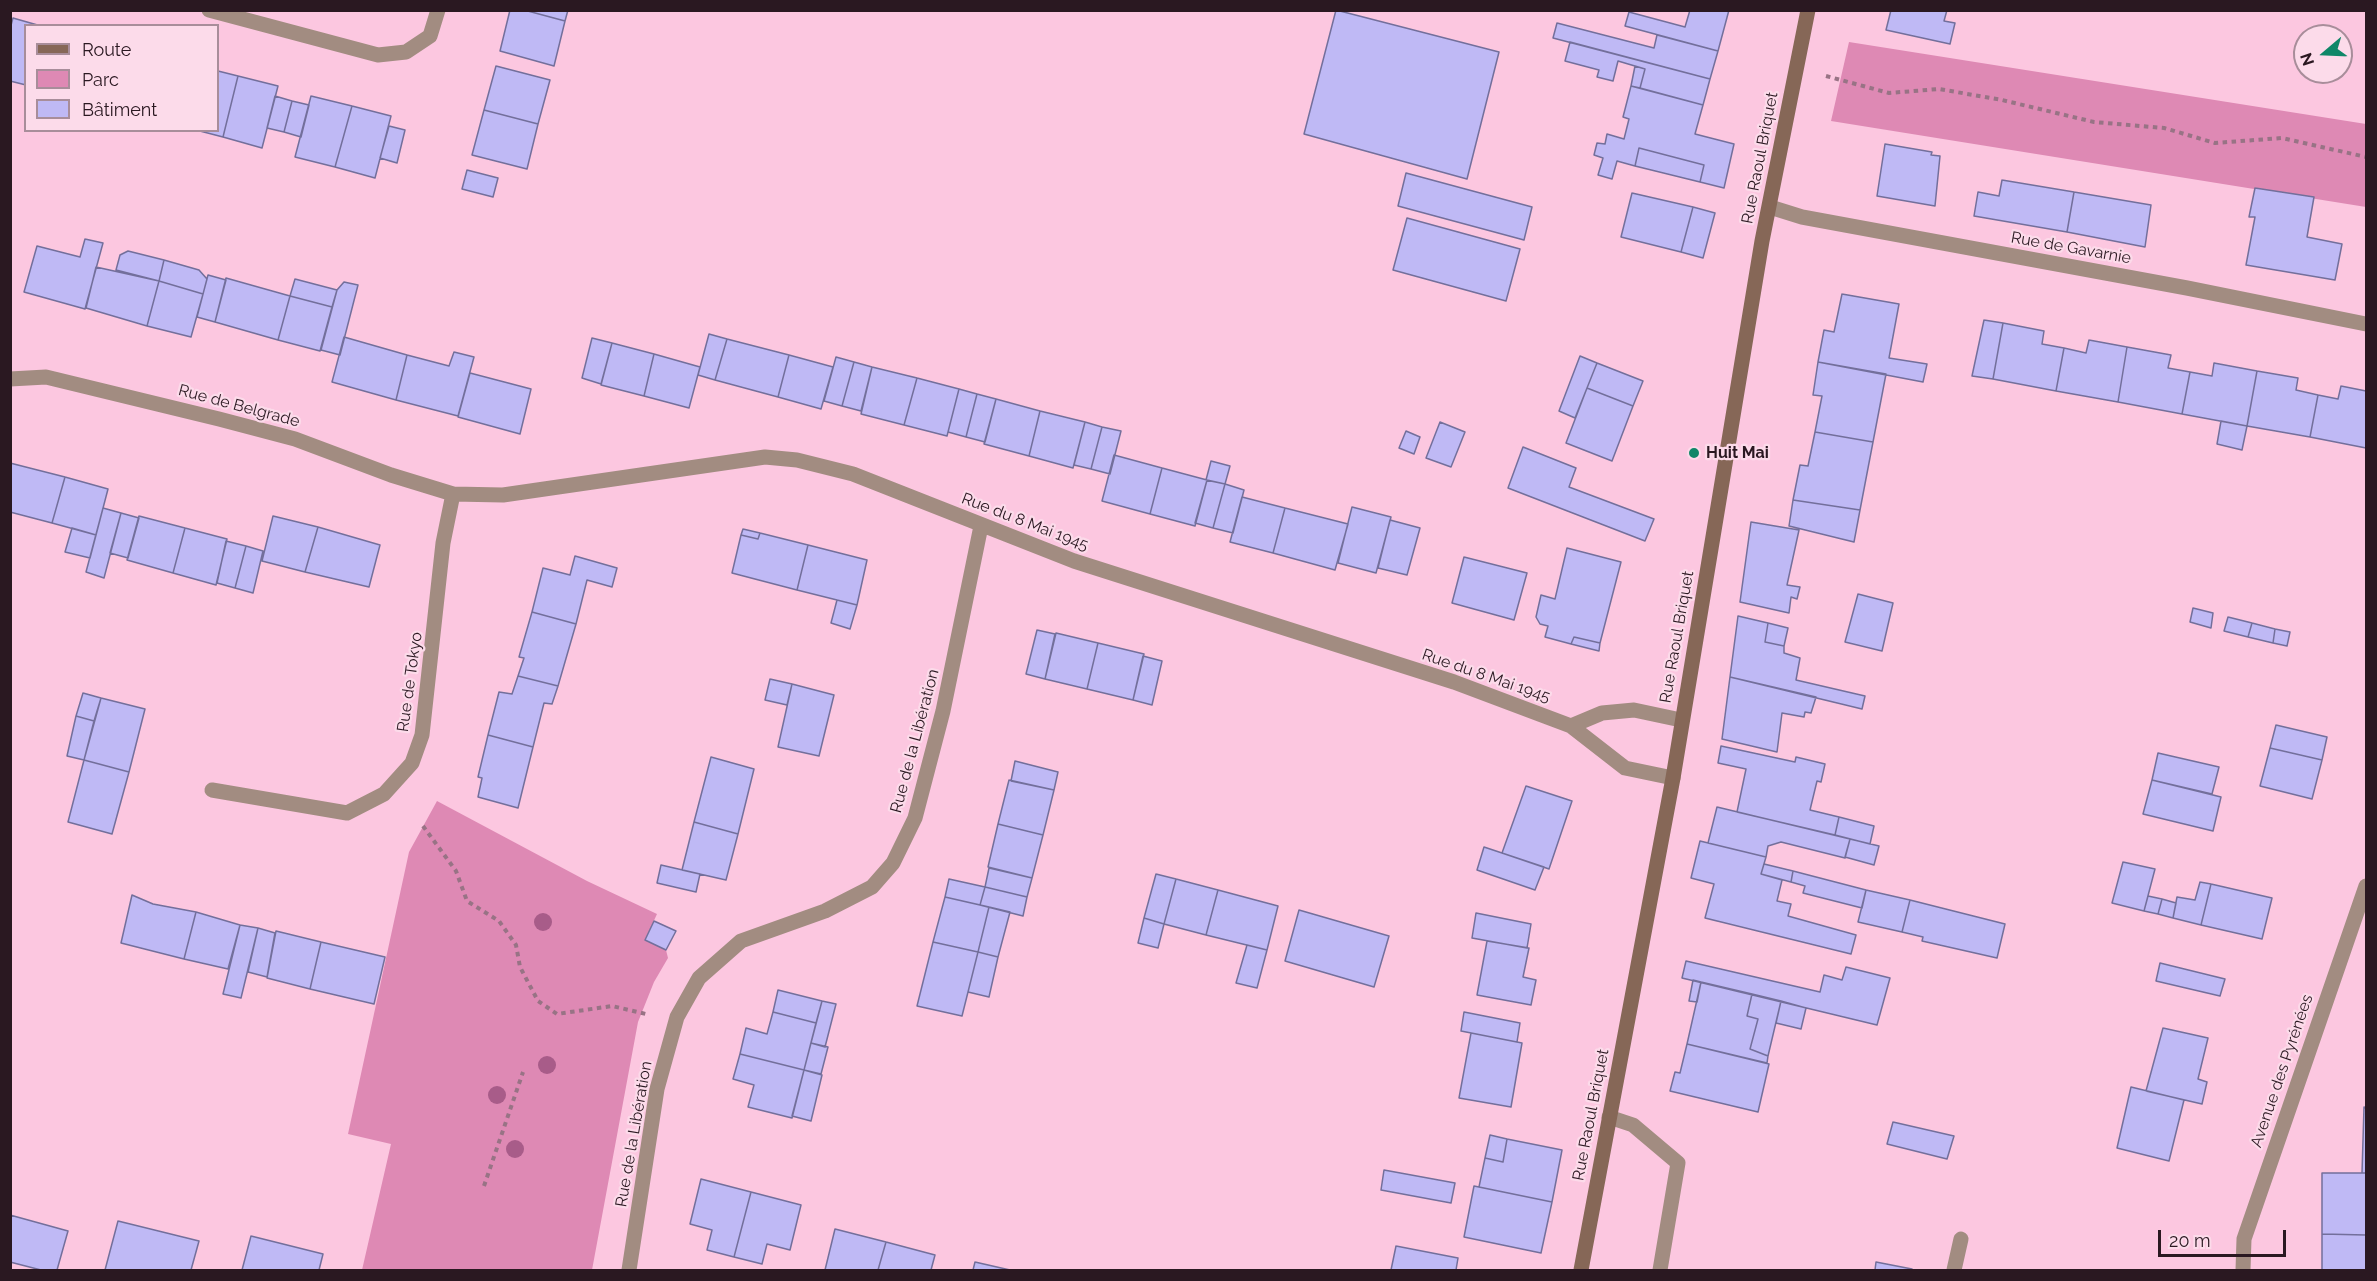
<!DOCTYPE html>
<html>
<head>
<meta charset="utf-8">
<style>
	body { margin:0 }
	#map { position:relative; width:2377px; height:1281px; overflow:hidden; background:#fcc7e0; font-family:Raleway,sans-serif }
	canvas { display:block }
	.frame { position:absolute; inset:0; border:12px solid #2a1821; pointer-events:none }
	.legend { position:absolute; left:24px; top:24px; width:195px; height:108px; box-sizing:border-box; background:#fcdbea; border:2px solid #a88d9a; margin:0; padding:8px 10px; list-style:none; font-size:18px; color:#2a1821 }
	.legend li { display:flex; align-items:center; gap:12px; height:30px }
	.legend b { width:30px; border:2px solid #a88d9a }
	.north { position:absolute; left:2293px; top:24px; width:60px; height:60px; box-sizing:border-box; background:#fcdbea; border:2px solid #a88d9a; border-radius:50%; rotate:251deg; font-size:16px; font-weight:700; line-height:24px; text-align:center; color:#2a1821 }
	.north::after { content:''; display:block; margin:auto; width:21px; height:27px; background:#0f8768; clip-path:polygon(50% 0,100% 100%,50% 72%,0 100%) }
	.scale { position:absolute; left:2158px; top:1230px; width:128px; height:27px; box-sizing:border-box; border:3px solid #2a1821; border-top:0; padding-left:8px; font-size:18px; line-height:21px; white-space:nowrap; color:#2a1821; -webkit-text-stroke:4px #fcdbea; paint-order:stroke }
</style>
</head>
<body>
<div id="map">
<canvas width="2377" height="1281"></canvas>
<div class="frame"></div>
<ul class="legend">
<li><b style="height:8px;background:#866757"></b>Route</li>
<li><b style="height:16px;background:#de89b4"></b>Parc</li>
<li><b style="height:16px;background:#bfb9f5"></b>Bâtiment</li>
</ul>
<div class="north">N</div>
<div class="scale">20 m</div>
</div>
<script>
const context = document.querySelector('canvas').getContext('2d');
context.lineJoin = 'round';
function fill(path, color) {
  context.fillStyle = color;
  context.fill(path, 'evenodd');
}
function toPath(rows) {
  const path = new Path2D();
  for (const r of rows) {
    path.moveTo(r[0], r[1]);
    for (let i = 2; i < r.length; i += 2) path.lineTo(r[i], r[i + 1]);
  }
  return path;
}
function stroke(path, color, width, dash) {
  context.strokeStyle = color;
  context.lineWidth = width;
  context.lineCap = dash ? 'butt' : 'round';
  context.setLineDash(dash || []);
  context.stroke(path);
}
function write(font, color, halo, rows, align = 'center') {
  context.font = font + ' Raleway,sans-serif';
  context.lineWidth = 4.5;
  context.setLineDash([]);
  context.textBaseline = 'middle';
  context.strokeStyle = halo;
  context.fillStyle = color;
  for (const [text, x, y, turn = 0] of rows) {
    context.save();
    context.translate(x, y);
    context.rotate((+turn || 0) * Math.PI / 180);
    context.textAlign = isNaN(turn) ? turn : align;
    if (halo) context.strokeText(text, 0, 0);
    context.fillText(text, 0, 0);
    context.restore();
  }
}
const green = toPath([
	[1849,42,2366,124,2366,207,1831,121],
	[437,801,587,881,657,914,645,940,666,950,668,958,654,982,638,1022,592,1270,362,1270,391,1144,348,1134,409,852]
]);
const building = toPath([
	[510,10,524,10,565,21,554,66,500,51,510,10],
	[524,10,568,10,565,21,524,10],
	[1336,10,1499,52,1467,179,1304,134,1336,10],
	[1690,10,1729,10,1718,51,1625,26,1629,12,1685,27,1690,10],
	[1891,10,1947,10,1944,21,1955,23,1950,44,1886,30,1891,10],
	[13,18,41,26,26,26,26,85,10,81,10,29,13,18],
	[1557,23,1654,48,1657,35,1718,51,1710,79,1553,38,1557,23],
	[1570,42,1710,79,1703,105,1640,88,1645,69,1618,61,1613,81,1597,77,1599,70,1565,61,1570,42],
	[496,66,550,80,538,124,484,110,496,66],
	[1635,66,1645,69,1640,88,1631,86,1635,66],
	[218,71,238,76,223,137,196,130,218,130,218,71],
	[238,76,278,86,262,148,223,137,238,76],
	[1631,86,1703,105,1695,134,1734,144,1724,188,1700,182,1704,165,1639,148,1635,166,1617,161,1612,179,1598,175,1603,158,1594,155,1597,143,1605,144,1607,134,1624,139,1629,119,1623,117,1631,86],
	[275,96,292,101,284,132,267,128,275,96],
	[311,96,352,106,335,167,295,157,311,96],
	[292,101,309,105,301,137,284,132,292,101],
	[352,106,391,116,375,178,335,167,352,106],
	[484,110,538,124,527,169,472,155,484,110],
	[389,126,405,130,397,163,380,158,389,126],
	[1885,144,1932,152,1931,155,1940,156,1935,206,1877,196,1885,144],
	[1639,148,1704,165,1700,182,1635,166,1639,148],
	[467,170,498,178,493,197,462,189,467,170],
	[1406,173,1532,207,1524,240,1398,206,1406,173],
	[2002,180,2074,192,2067,232,1974,216,1978,192,1999,196,2002,180],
	[2255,188,2314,197,2307,237,2342,244,2335,280,2246,265,2255,217,2249,217,2255,188],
	[2074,192,2151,205,2145,247,2067,232,2074,192],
	[1632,193,1693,207,1681,252,1621,237,1632,193],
	[1693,207,1715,213,1703,258,1681,252,1693,207],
	[1407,218,1520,249,1506,301,1393,270,1407,218],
	[85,239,103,243,85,309,24,292,37,246,80,257,85,239],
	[128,251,164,260,159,281,116,270,120,255,128,251],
	[164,260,199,270,207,279,203,294,159,281,164,260],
	[96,267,159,281,147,326,86,308,96,267],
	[208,275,226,280,215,322,197,317,208,275],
	[226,278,290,296,278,340,215,322,226,278],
	[295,279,337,290,332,307,290,296,295,279],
	[159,281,203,294,191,337,147,326,159,281],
	[344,282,358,285,340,355,321,350,337,290,344,282],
	[1842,294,1899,304,1889,358,1927,364,1923,382,1818,362,1824,330,1834,332,1842,294],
	[290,296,332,307,320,351,278,340,290,296],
	[1984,320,2003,323,1993,379,1972,376,1984,320],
	[2003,323,2044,331,2042,344,2064,348,2056,391,1993,379,2003,323],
	[709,334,727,339,715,380,698,375,709,334],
	[344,337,407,355,396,400,332,382,344,337],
	[592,338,612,343,601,384,582,378,592,338],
	[727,339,789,355,778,397,715,380,727,339],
	[2089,340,2127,347,2118,402,2056,391,2064,348,2086,353,2089,340],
	[612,343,654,354,644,396,601,385,612,343],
	[2127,347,2171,355,2168,368,2190,372,2182,414,2118,402,2127,347],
	[454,352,474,357,458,416,396,400,407,355,449,366,454,352],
	[654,354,700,367,689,408,644,396,654,354],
	[789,355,833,367,821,409,778,397,789,355],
	[1580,356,1597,363,1575,418,1559,411,1580,356],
	[836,357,854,362,842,406,824,401,836,357],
	[854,362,872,367,861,411,842,406,854,362],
	[1818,362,1886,374,1873,442,1815,432,1822,396,1813,395,1818,362],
	[1597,363,1643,381,1633,406,1587,388,1597,363],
	[2214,363,2257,371,2247,426,2182,414,2190,372,2212,376,2214,363],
	[872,367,917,378,904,425,861,414,872,367],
	[2257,371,2298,378,2296,390,2318,395,2310,437,2247,426,2257,371],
	[470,373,531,389,520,434,458,417,470,373],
	[917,378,959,389,947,436,904,425,917,378],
	[2341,386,2366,391,2366,448,2310,437,2318,395,2338,399,2341,386],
	[1587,388,1633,406,1612,461,1566,443,1587,388],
	[959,389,977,394,966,437,948,432,959,389],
	[977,394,996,399,985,442,966,437,977,394],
	[996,399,1040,411,1029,456,984,444,996,399],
	[1040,411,1085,422,1073,468,1029,456,1040,411],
	[2221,421,2247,426,2242,450,2217,444,2221,421],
	[1085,422,1102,427,1091,469,1074,465,1085,422],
	[1440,422,1465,432,1451,467,1426,458,1440,422],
	[1102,427,1121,431,1110,474,1091,469,1102,427],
	[1406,431,1420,437,1414,454,1399,448,1406,431],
	[1815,432,1873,442,1860,510,1793,500,1800,465,1808,466,1815,432],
	[1523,447,1576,468,1569,487,1654,519,1645,541,1508,488,1523,447],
	[1114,455,1162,468,1150,514,1102,501,1114,455],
	[1211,461,1230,466,1225,484,1206,480,1211,461],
	[10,463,65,477,52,523,10,512,10,463],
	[1162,468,1207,480,1195,526,1150,514,1162,468],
	[65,477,108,489,96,535,52,523,65,477],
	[1207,480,1225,484,1213,528,1195,523,1207,480],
	[1225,484,1244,490,1233,533,1213,528,1225,484],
	[1242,497,1285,508,1273,553,1230,542,1242,497],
	[1793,500,1860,510,1854,542,1789,526,1793,500],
	[1352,507,1391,517,1376,573,1338,563,1352,507],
	[103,508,121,513,104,578,86,572,103,508],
	[1285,508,1348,524,1335,570,1273,553,1285,508],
	[121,513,139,518,128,558,110,553,121,513],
	[139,516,185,528,173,573,127,560,139,516],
	[273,516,318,527,305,572,262,561,273,516],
	[1390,520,1420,528,1407,575,1378,568,1390,520],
	[1751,522,1799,530,1787,585,1800,587,1797,599,1791,597,1789,613,1740,602,1751,522],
	[318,527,380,545,369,587,305,572,318,527],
	[72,528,96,535,90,558,65,552,72,528],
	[185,528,227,539,216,585,173,573,185,528],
	[743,529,760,533,758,539,741,535,743,529],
	[760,533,808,545,797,590,732,573,741,535,758,539,760,533],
	[226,541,246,546,235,588,217,583,226,541],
	[808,545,867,560,857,605,797,590,808,545],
	[246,546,263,551,253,593,235,588,246,546],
	[1567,548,1621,562,1600,643,1574,637,1571,644,1545,637,1548,626,1540,624,1536,617,1541,595,1555,599,1567,548],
	[575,556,617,568,612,587,587,580,576,624,532,612,543,568,570,575,575,556],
	[1464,557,1527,573,1514,620,1452,603,1464,557],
	[1858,594,1893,603,1882,651,1845,642,1858,594],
	[837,600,857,605,850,629,831,623,837,600],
	[2193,608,2213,613,2211,628,2190,622,2193,608],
	[532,612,576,624,558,686,518,676,524,658,519,657,532,612],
	[1738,616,1768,623,1765,642,1784,646,1784,653,1800,658,1796,680,1865,696,1862,709,1730,677,1738,616],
	[2228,617,2252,623,2248,637,2224,631,2228,617],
	[1768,623,1788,628,1784,646,1765,642,1768,623],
	[2252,623,2275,629,2273,643,2248,637,2252,623],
	[2275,629,2290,632,2287,646,2273,643,2275,629],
	[1037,630,1055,634,1045,679,1026,674,1037,630],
	[1056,633,1098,643,1087,689,1045,679,1056,633],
	[1574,637,1600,643,1599,651,1571,644,1574,637],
	[1098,643,1144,654,1133,700,1087,689,1098,643],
	[1143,656,1162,661,1152,705,1133,700,1143,656],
	[518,676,558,686,552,704,544,703,533,747,488,735,499,692,512,694,518,676],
	[1730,677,1816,697,1811,713,1805,712,1804,717,1782,713,1777,752,1722,739,1730,677],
	[770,679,792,684,787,705,765,700,770,679],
	[792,684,834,695,819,756,778,747,792,684],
	[83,693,101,698,94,721,76,716,83,693],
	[101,698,145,709,129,772,84,760,101,698],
	[76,716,94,721,84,760,67,756,76,716],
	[2276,725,2327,737,2322,760,2270,748,2276,725],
	[488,735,533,747,518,808,478,797,482,778,478,777,488,735],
	[1721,746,1795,762,1796,757,1825,764,1821,782,1817,781,1810,810,1839,817,1835,835,1737,812,1746,769,1718,763,1721,746],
	[2270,748,2322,760,2312,799,2260,786,2270,748],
	[2158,753,2219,767,2212,794,2152,780,2158,753],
	[711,757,754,769,738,834,694,822,711,757],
	[84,760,129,772,112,834,68,822,84,760],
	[1015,761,1058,772,1054,790,1011,781,1015,761],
	[1009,780,1054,790,1043,835,998,824,1009,780],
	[2152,780,2221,797,2213,831,2143,814,2152,780],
	[1526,786,1572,801,1549,869,1502,853,1526,786],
	[1717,807,1850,839,1845,858,1781,842,1768,846,1766,857,1708,843,1717,807],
	[1839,817,1874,826,1870,844,1835,835,1839,817],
	[694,822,738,834,726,880,682,870,694,822],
	[998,824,1043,835,1032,878,988,867,998,824],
	[1850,839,1879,846,1874,865,1845,857,1850,839],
	[1700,841,1766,857,1761,874,1782,880,1777,901,1791,904,1788,916,1856,935,1851,954,1705,918,1714,884,1691,878,1700,841],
	[1484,847,1544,867,1535,890,1477,870,1484,847],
	[2123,862,2155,869,2144,911,2112,903,2123,862],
	[1764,864,1793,871,1791,882,1761,874,1764,864],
	[661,865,700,874,696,892,657,883,661,865],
	[989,868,1032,878,1027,897,985,887,989,868],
	[1793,871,1866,890,1862,908,1803,893,1805,886,1791,882,1793,871],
	[1156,874,1176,879,1164,924,1144,918,1156,874],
	[949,879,985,887,980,905,945,897,949,879],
	[1176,879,1218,890,1206,935,1164,924,1176,879],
	[2200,882,2211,884,2201,925,2173,918,2177,897,2195,900,2200,882],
	[2211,884,2272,898,2262,939,2201,925,2211,884],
	[985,887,1027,897,1023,916,980,905,985,887],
	[1218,890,1278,906,1267,950,1206,935,1218,890],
	[1866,890,1910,900,1902,932,1858,922,1866,890],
	[132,895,153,904,196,912,184,959,121,943,132,895],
	[2148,896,2162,899,2158,914,2144,911,2148,896],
	[945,897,989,907,978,952,933,942,945,897],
	[2162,899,2176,903,2173,918,2158,914,2162,899],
	[1910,900,2005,924,1997,958,1922,941,1923,937,1902,932,1910,900],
	[989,907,1010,912,998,957,978,952,989,907],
	[1299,910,1389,936,1374,987,1285,961,1299,910],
	[196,912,240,925,228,969,184,959,196,912],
	[1476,913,1531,924,1527,948,1472,938,1476,913],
	[1144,918,1164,924,1158,948,1138,943,1144,918],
	[654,921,676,931,666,950,645,940,654,921],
	[240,925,258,928,241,998,223,994,240,925],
	[258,928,275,933,267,977,248,972,258,928],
	[276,931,321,942,310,989,267,978,276,931],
	[1487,941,1529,948,1523,977,1536,980,1531,1005,1477,995,1487,941],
	[321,942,385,957,374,1004,310,989,321,942],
	[933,942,978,952,962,1016,917,1006,933,942],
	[1247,945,1267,950,1257,988,1236,983,1247,945],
	[978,952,998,957,989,997,968,992,978,952],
	[1686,961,1820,992,1824,975,1842,980,1846,967,1890,978,1877,1025,1682,978,1686,961],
	[2160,963,2225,979,2220,996,2156,981,2160,963],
	[1693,980,1701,982,1697,1002,1689,1001,1693,980],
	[1701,982,1752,994,1747,1016,1758,1019,1750,1049,1768,1056,1767,1063,1687,1044,1701,982],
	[778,990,822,1001,816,1023,773,1012,778,990],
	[1752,994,1781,1001,1768,1056,1750,1049,1758,1019,1747,1016,1752,994],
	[822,1001,836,1004,825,1047,811,1043,822,1001],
	[1781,1001,1806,1008,1801,1029,1776,1023,1781,1001],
	[773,1012,816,1023,804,1070,740,1054,746,1028,767,1034,773,1012],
	[1464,1012,1520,1023,1517,1042,1461,1031,1464,1012],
	[2163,1028,2208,1038,2198,1079,2207,1082,2202,1104,2146,1091,2163,1028],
	[1471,1033,1522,1043,1511,1107,1459,1098,1471,1033],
	[811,1043,828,1047,821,1074,804,1070,811,1043],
	[1687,1044,1769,1064,1758,1112,1670,1091,1675,1072,1680,1073,1687,1044],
	[740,1054,804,1070,792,1118,748,1107,754,1085,733,1079,740,1054],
	[804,1070,822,1075,811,1121,792,1116,804,1070],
	[2131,1087,2184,1100,2169,1161,2117,1148,2131,1087],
	[2364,1107,2366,1108,2366,1173,2362,1173,2364,1107],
	[1893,1122,1954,1136,1947,1159,1887,1144,1893,1122],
	[1490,1135,1507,1139,1503,1162,1485,1158,1490,1135],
	[1507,1139,1562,1150,1552,1202,1479,1187,1485,1158,1503,1162,1507,1139],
	[1384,1170,1455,1183,1451,1203,1381,1190,1384,1170],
	[2322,1173,2366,1173,2366,1235,2322,1234,2322,1173],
	[701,1179,751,1192,734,1257,707,1250,712,1230,690,1224,701,1179],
	[1474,1186,1552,1202,1541,1253,1464,1237,1474,1186],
	[751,1192,801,1205,790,1250,767,1244,762,1264,734,1257,751,1192],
	[10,1215,68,1231,57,1270,41,1270,10,1262,10,1215],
	[118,1221,199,1241,191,1270,105,1270,118,1221],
	[835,1229,886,1242,878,1270,825,1270,835,1229],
	[2322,1234,2366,1235,2366,1270,2322,1270,2322,1234],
	[251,1236,323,1254,319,1270,242,1270,251,1236],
	[886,1242,935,1255,931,1270,878,1270,886,1242],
	[1396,1246,1458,1258,1456,1270,1391,1270,1396,1246],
	[975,1262,1010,1270,973,1270,975,1262],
	[1876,1262,1912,1269,1911,1270,1875,1270,1876,1262]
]);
const path = toPath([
	[1826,76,1889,93,1939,89,2002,100,2094,122,2164,128,2215,143,2282,138,2366,157],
	[423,826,456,871,467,901,499,921,516,945,520,967,538,1001,557,1014,612,1006,646,1014],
	[484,1186,523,1072]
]);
const lane = toPath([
	[1609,1117,1633,1125,1678,1163,1660,1270],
	[1954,1270,1961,1239]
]);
const street = toPath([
	[209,10,378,55,406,52,430,36,438,10],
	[1770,207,1802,217,2187,288,2366,324],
	[10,379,46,377,219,419,295,439,391,475,453,494,503,495,765,457,797,460,853,474,1074,561,1454,682,1571,726,1625,768,1673,778],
	[1571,726,1602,713,1634,710,1681,720],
	[212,790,347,813,384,794,412,763,422,735,443,543,453,494],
	[629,1270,657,1089,677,1017,699,978,741,941,825,911,872,887,893,863,915,818,943,711,981,526],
	[2243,1270,2244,1239,2366,886]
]);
const secondary = toPath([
	[1581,1270,1673,778,1762,241,1808,10]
]);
const trees = [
	[543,922],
	[547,1065],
	[497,1095],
	[515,1149]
];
const markers = [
	[1694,453,6,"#0f8768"]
];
const streetNames = [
	["Rue Raoul Briquet",1760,158,-79],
	["Rue de Gavarnie",2071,248,10],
	["Rue de Belgrade",239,406,15],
	["Rue du 8 Mai 1945",1025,522,21],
	["Rue Raoul Briquet",1677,637,-80],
	["Rue du 8 Mai 1945",1486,676,19],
	["Rue de Tokyo",410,682,-82],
	["Rue de la Libération",915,741,-75],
	["Avenue des Pyrénées",2282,1071,-71],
	["Rue Raoul Briquet",1591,1115,-79],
	["Rue de la Libération",634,1134,-80]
];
const poiNames = [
	["Huit Mai",1706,453]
];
fill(green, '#de89b4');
fill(building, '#bfb9f5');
stroke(building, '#736f9b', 1.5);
stroke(path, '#987385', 4, [4.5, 4.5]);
stroke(lane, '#a28c81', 15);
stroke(street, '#a28c81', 15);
stroke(secondary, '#866757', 15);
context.fillStyle = '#a85c89';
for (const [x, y] of trees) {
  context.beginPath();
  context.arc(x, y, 9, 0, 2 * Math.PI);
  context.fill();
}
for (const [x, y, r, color] of markers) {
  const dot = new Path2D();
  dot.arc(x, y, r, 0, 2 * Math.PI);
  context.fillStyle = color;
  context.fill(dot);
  stroke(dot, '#fcdbea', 2);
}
write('16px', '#2a1821', '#fcdbea', streetNames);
write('bold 16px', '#2a1821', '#fcdbea', poiNames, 'left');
</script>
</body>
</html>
